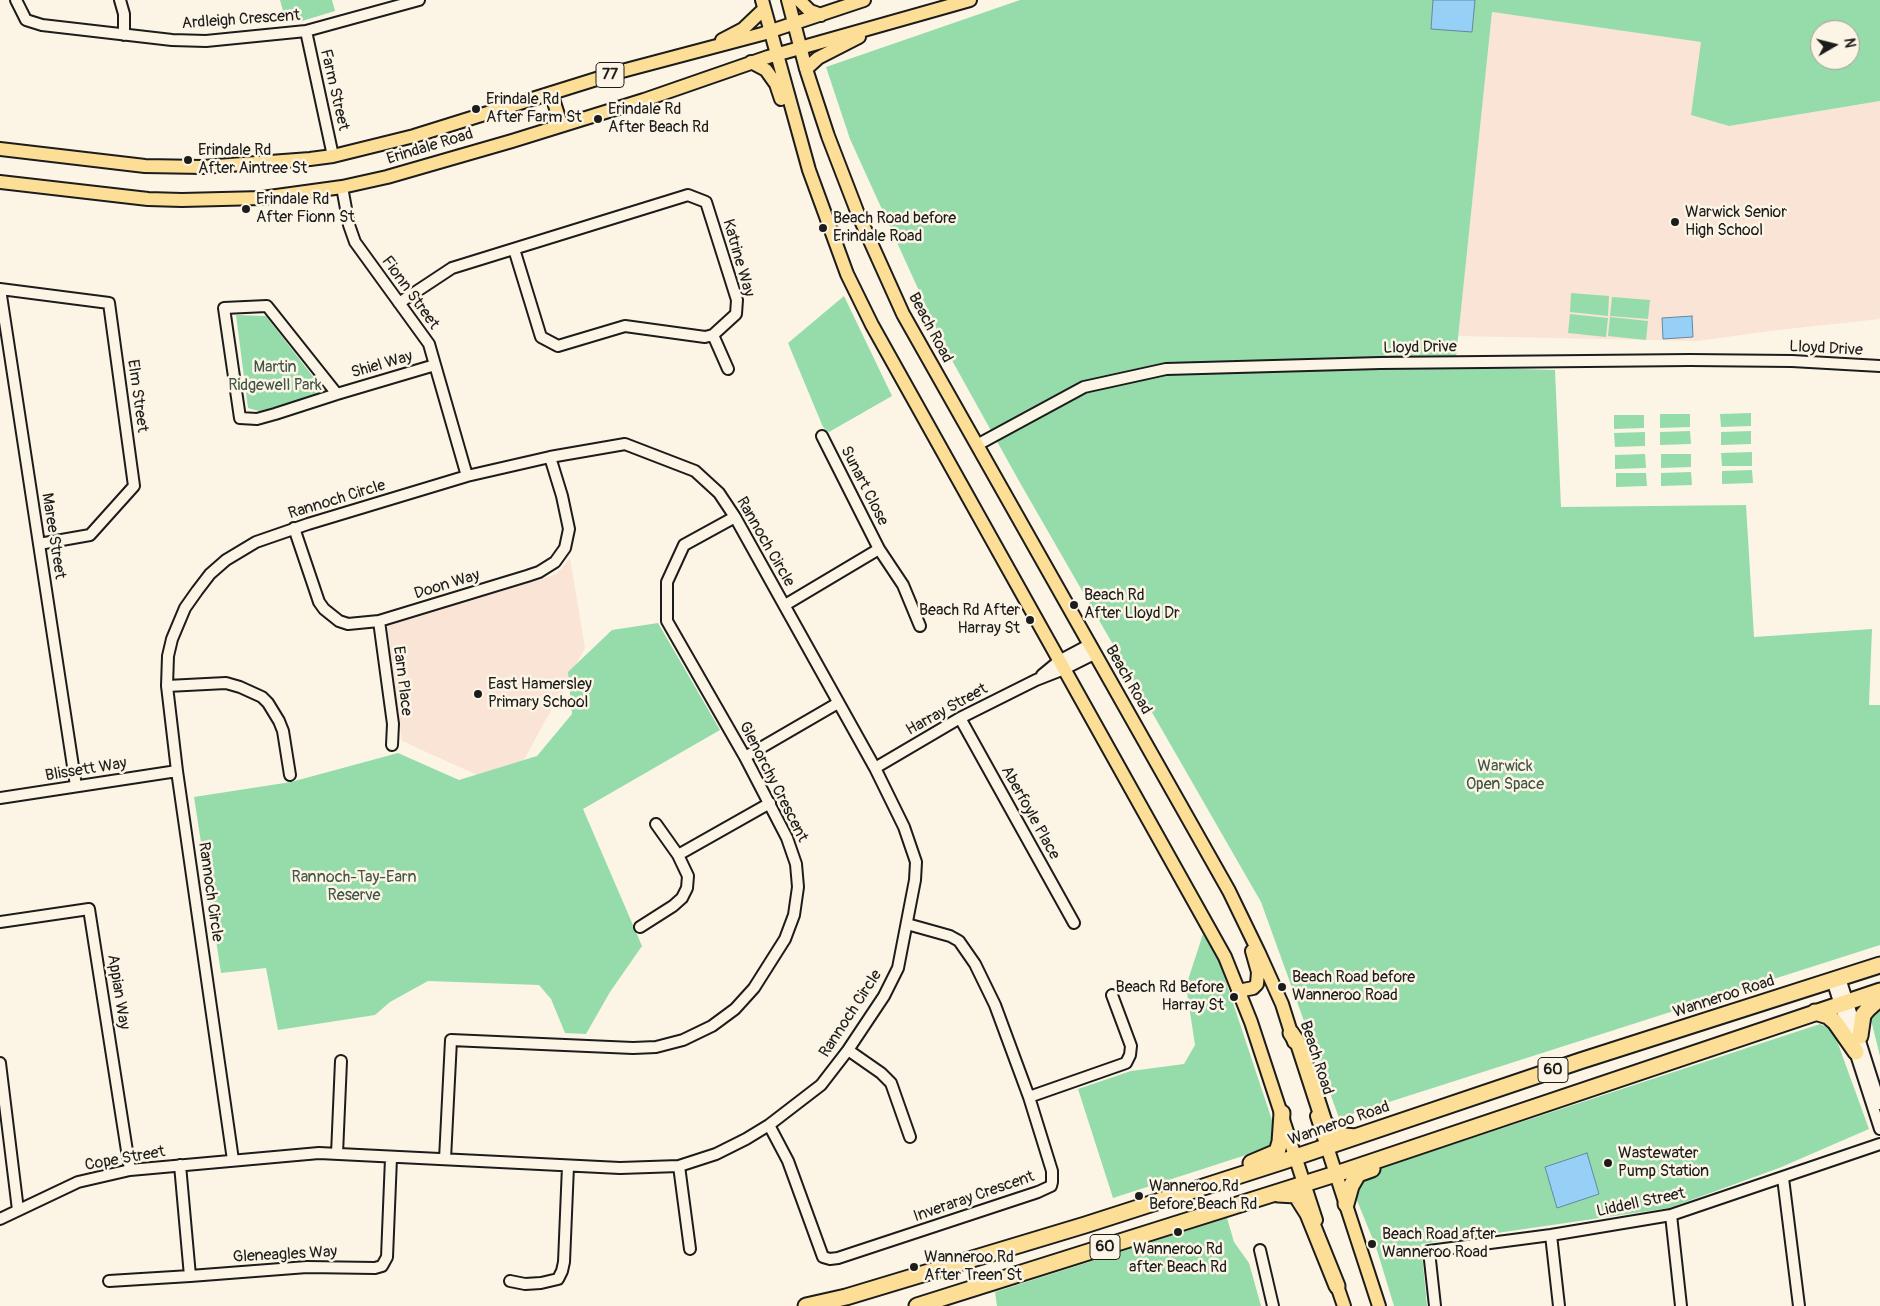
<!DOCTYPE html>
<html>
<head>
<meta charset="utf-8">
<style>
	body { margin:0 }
	#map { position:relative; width:1880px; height:1306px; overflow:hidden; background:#fcf5e5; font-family:Pangolin,sans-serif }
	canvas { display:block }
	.north { position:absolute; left:1810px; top:20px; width:50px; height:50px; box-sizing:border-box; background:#fcf5e5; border:1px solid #a29e95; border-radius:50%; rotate:82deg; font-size:14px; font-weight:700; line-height:20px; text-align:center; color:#1c1c1c }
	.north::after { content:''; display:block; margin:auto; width:18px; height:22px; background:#1c1c1c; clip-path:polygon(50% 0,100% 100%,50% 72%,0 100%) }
</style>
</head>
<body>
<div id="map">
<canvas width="1880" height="1306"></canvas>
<div class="north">N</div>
</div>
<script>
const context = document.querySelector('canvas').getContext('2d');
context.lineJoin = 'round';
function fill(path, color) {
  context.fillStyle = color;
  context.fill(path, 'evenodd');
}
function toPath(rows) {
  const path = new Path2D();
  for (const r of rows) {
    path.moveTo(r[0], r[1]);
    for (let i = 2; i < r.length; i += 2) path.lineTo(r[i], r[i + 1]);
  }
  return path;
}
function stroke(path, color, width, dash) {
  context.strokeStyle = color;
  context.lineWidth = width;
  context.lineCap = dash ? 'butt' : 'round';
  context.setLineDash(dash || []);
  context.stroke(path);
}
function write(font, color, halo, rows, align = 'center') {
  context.font = font + ' Pangolin,sans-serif';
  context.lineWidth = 5;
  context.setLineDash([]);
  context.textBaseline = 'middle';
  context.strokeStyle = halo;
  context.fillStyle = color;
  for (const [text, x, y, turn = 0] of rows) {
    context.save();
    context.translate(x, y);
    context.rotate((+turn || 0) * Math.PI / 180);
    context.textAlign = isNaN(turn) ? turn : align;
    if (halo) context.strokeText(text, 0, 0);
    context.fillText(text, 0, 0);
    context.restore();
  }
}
const built = toPath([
	[1492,12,1702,42,1691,115,1729,126,1880,101,1880,319,1778,330,1697,341,1458,336],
	[570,558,585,648,508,789,402,741,387,625,557,574]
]);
const green = toPath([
	[280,0,332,0,335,11,302,21,286,22],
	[1020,0,1880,0,1880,101,1729,126,1691,115,1701,42,1492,12,1455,367,1555,370,1561,507,1746,505,1754,637,1872,629,1869,705,1880,705,1880,945,1339,1118,1261,902,1019,481,944,346,850,139,826,67],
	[1820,30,1850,30,1850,60,1820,60],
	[1571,293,1609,296,1608,316,1570,312],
	[844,296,892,396,829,432,823,427,788,343],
	[1612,297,1650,300,1648,319,1610,316],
	[1570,314,1608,318,1606,337,1568,333],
	[236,315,266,316,324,391,266,413,248,408],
	[1610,317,1648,321,1646,340,1608,336],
	[1751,413,1751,426,1721,427,1720,414],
	[1660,414,1690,414,1690,427,1660,428],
	[1614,415,1644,415,1644,428,1614,429],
	[1690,431,1691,444,1660,445,1660,432],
	[1751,431,1751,444,1721,445,1721,432],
	[1645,432,1645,446,1615,447,1614,433],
	[1752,452,1752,466,1722,466,1721,453],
	[1645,454,1646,468,1615,469,1615,455],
	[1661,454,1691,454,1691,467,1661,468],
	[1752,470,1753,483,1722,484,1722,471],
	[1691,472,1692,485,1661,486,1661,473],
	[1616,473,1646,473,1647,486,1616,487],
	[658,623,720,730,583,809,642,946,610,992,586,1034,565,1033,551,999,539,985,428,981,390,1002,375,1015,278,1030,266,968,221,973,194,797,291,782,398,753,459,780,537,756,572,714,568,672,612,630],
	[1203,934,1219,961,1280,1144,1113,1198,1078,1089,1131,1071,1184,1064,1195,1045,1186,986],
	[1880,1009,1880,1056,1869,1012],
	[1820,1024,1833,1030,1869,1129,1779,1168,1669,1208,1421,1244,1427,1306,1394,1306,1376,1247,1356,1198,1366,1173],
	[1227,1218,1234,1242,1249,1263,1261,1306,997,1306,995,1292]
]);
const water = toPath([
	[1433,0,1475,0,1472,32,1431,29,1433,0],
	[1692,316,1693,337,1663,339,1662,318,1692,316],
	[1587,1153,1599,1194,1557,1208,1545,1167,1587,1153]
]);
const minor = toPath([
	[16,0,26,20,42,25,172,40,206,41,306,31,419,0],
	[120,0,124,14,124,35],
	[306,31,333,156],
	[342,187,349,225,355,242,429,344,467,476],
	[0,289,76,786],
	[0,289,109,303,134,486,90,535,39,544],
	[399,303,452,268,688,195,706,202,737,300,736,314,713,335,705,337,625,326,558,346,541,337,514,249],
	[713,335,728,369],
	[337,394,267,306,224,308,240,418,257,419,275,414,337,394,435,365],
	[822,436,879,549,903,585,920,626],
	[977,445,1084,387,1166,369,1380,363,1690,360,1792,361,1880,366],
	[294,528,319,602,324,609,339,621,348,624,379,621,527,576,539,572,555,562,565,548,569,529,562,496,550,457],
	[785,605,879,549],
	[379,621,393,724,392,745],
	[1042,675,1059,661,1089,645],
	[167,686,226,683,240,687,262,697,268,703,279,721,283,731,290,775],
	[960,718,1074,923],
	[745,757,838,703],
	[875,768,960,718,1036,680,1064,669,1094,654],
	[0,798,177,771],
	[678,855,770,803],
	[0,922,89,909,130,1170],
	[640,927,673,906,682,898,687,888,688,876,678,855,656,824],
	[1840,978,1880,1104],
	[1832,980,1880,1129],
	[848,1050,881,1073,891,1083,910,1137],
	[0,1063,18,1210],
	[1029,1097,1126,1063,1130,1055,1131,1046,1112,995],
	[769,1125,788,1161,823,1257,830,1259,838,1258,1038,1192,1051,1186,1052,1182,1052,1171,1029,1097,995,1005,975,964,959,941,950,936,907,924],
	[337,1154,341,1061],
	[445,1159,451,1040,633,1048,656,1047,683,1040,712,1026,735,1009,754,988,785,939,794,915,798,887,796,864,787,838,745,757,667,621,667,582,684,545,735,517],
	[180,1165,190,1276,307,1267,375,1268,382,1266,387,1257,391,1158],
	[679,1166,690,1249],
	[1783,1178,1799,1306],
	[1671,1215,1681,1306],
	[0,1219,78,1182,130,1170,319,1153,620,1168,679,1166,716,1154,746,1139,769,1125,821,1085,848,1050,884,996,898,968,915,880,916,862,904,827,875,768,735,517,719,493,695,471,625,444,550,457,467,476,308,524,256,542,226,560,210,574,197,591,185,608,172,639,168,656,167,686,177,771,233,1160],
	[1551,1235,1559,1306],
	[1260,1250,1273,1306],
	[109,1281,190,1276],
	[510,1281,525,1284,541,1283,558,1279,562,1271,564,1262,568,1166],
	[1435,1306,1429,1251,1551,1235,1671,1215,1880,1144]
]);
const major = toPath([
	[762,0,809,170,847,274,872,325,1225,957,1251,1022,1316,1220],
	[788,0,806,69,828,136,858,214,903,314,1229,891,1259,953,1282,1004,1294,1042],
	[799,0,810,11,821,15],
	[722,40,743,29,764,9],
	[751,62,766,70,776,84,781,99],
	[806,69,818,58,859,37],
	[551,93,561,124],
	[0,149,145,166,203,167,310,159,333,156,414,136,622,71,762,34,864,0],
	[0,182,148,199,182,200,262,198,342,187,387,177,512,141,644,100,768,57,970,0],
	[1238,991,1253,988,1257,984,1258,972,1252,951],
	[1317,1116,1379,1306],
	[1334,1277,1344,1306]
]);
const highway = toPath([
	[1815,1012,1828,1016,1835,1022,1856,1052],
	[1291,1033,1299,1045,1324,1122,1334,1132,1345,1136,1355,1137],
	[1860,1036,1863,1015,1868,1009,1880,998],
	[1251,1163,1277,1152,1280,1142,1282,1113],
	[1278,1194,1296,1195,1308,1214,1337,1286],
	[1346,1204,1351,1186,1358,1174,1372,1169],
	[806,1306,846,1297,1085,1225,1284,1161,1580,1061,1880,965],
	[917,1306,1345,1171,1880,991]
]);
const markers = [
	[476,109,5,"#1c1c1c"],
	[598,119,5,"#1c1c1c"],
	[188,160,5,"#1c1c1c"],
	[246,209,5,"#1c1c1c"],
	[1675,222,5,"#1c1c1c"],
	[823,228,5,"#1c1c1c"],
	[1074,605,5,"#1c1c1c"],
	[1030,620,5,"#1c1c1c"],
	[478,694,5,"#1c1c1c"],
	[1282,987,5,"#1c1c1c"],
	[1234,997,5,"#1c1c1c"],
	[1608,1163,5,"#1c1c1c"],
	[1139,1196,5,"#1c1c1c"],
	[1178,1232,5,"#1c1c1c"],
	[1372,1244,5,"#1c1c1c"],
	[914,1267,5,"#1c1c1c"]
];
const shields = [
	[610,75,28],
	[1553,1070,30],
	[1105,1247,30]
];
const shieldNames = [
	["77",610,75],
	["60",1553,1070],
	["60",1105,1247]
];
const streetNames = [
	["Ardleigh Crescent",241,20,-4],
	["Farm Street",334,90,77],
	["Erindale Road",430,147,-17],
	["Katrine Way",738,258,74],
	["Fionn Street",410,293,54],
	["Beach Road",930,328,62],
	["Lloyd Drive",1420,348,-1],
	["Lloyd Drive",1826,349,3],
	["Shiel Way",382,365,-16],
	["Elm Street",137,396,82],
	["Sunart Close",864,486,63],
	["Rannoch Circle",337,500,-17],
	["Maree Street",53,536,81],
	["Rannoch Circle",765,542,60],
	["Doon Way",447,585,-17],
	["Beach Road",1128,680,60],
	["Earn Place",402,681,83],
	["Harray Street",947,710,-29],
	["Blissett Way",86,770,-9],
	["Glenorchy Crescent",773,782,63],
	["Aberfoyle Place",1030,813,61],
	["Rannoch Circle",210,892,82],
	["Appian Way",118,992,81],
	["Wanneroo Road",1724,997,-18],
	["Rannoch Circle",851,1014,-57],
	["Beach Road",1316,1058,72],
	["Wanneroo Road",1339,1124,-19],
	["Cope Street",125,1159,-10],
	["Inveraray Crescent",974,1197,-19],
	["Liddell Street",1641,1203,-12],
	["Gleneagles Way",285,1255,-3]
];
const poiNames = [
	["Erindale Rd",486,100],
	["After Farm St",486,118],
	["Erindale Rd",608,110],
	["After Beach Rd",608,128],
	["Erindale Rd",198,151],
	["After Aintree St",198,169],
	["Erindale Rd",256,200],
	["After Fionn St",256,218],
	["Warwick Senior",1685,213],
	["High School",1685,231],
	["Beach Road before",833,219],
	["Erindale Road",833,237],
	["Beach Rd",1084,596],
	["After Lloyd Dr",1084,614],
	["Beach Rd After",1020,611,"right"],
	["Harray St",1020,629,"right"],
	["East Hamersley",488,685],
	["Primary School",488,703],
	["Beach Road before",1292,978],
	["Wanneroo Road",1292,996],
	["Beach Rd Before",1224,988,"right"],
	["Harray St",1224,1006,"right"],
	["Wastewater",1618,1154],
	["Pump Station",1618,1172],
	["Wanneroo Rd",1149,1187],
	["Before Beach Rd",1149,1205],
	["Beach Road after",1382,1235],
	["Wanneroo Road",1382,1253],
	["Wanneroo Rd",1178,1250,"center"],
	["after Beach Rd",1178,1268,"center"],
	["Wanneroo Rd",924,1258],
	["After Treen St",924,1276]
];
const parkNames = [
	["Martin",275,368],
	["Ridgewell Park",275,386],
	["Warwick",1505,767],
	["Open Space",1505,785],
	["Rannoch-Tay-Earn",354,878],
	["Reserve",354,896]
];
fill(built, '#fae4d6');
fill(green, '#95dcaa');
fill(water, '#97d0f6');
stroke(water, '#66889f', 1);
stroke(minor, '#1c1c1c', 14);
stroke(major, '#1c1c1c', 16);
stroke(highway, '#1c1c1c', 19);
stroke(minor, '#fcf5e5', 10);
stroke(major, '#fcde96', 12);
stroke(highway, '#fcde96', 15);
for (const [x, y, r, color] of markers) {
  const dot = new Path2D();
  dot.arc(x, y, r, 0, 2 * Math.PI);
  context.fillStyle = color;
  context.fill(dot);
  stroke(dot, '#fcf5e5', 2);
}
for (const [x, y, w] of shields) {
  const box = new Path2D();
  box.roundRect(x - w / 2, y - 12.5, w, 25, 4);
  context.fillStyle = '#fcf5e5';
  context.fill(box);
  stroke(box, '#1c1c1c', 1);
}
write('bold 15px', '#1c1c1c', null, shieldNames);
write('16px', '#1c1c1c', '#fcf5e5', streetNames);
write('16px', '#1c1c1c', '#fcf5e5', poiNames, 'left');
write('16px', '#405647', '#fcf5e5', parkNames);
</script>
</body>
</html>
